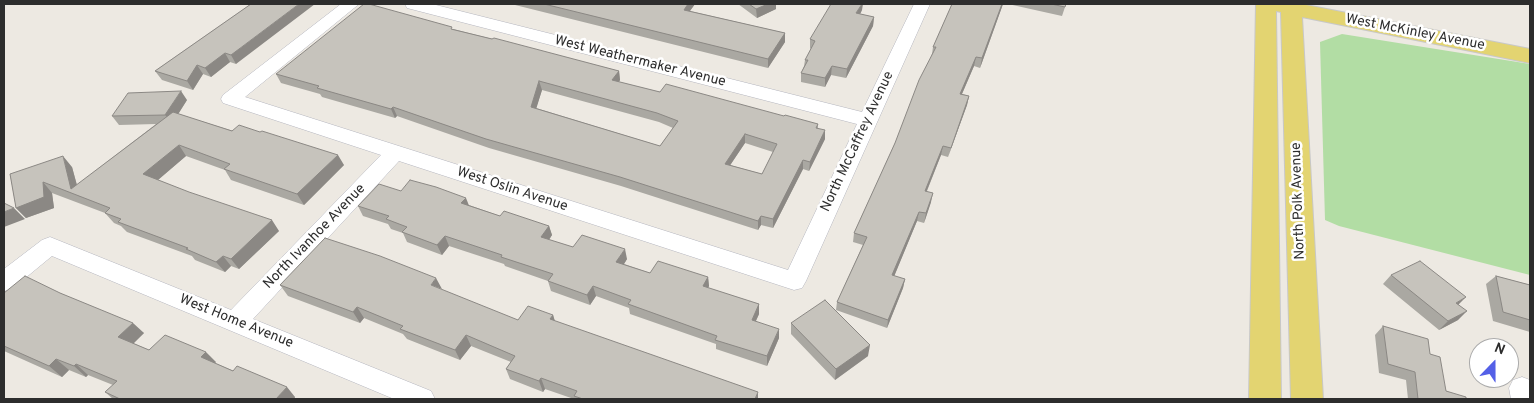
<!DOCTYPE html>
<html>
<head>
<meta charset="utf-8">
<style>
	body { margin:0 }
	#map { position:relative; width:1534px; height:403px; overflow:hidden; background:#ede9e2; font-family:Overpass,sans-serif }
	canvas { display:block }
	.frame { position:absolute; inset:0; border:5px solid #2d2d2d; pointer-events:none }
	.north { position:absolute; left:1469px; top:338px; width:50px; height:50px; box-sizing:border-box; background:#fff; border:1px solid #ababab; border-radius:50%; rotate:22deg; font-size:14px; font-weight:700; line-height:20px; text-align:center; color:#2d2d2d }
	.north::after { content:''; display:block; margin:auto; width:18px; height:22px; background:#5460e7; clip-path:polygon(50% 0,100% 100%,50% 72%,0 100%) }
</style>
</head>
<body>
<div id="map">
<canvas width="1534" height="403"></canvas>
<div class="frame"></div>
<div class="north">N</div>
</div>
<script>
const context = document.querySelector('canvas').getContext('2d');
context.lineJoin = 'round';
function fill(path, color) {
  context.fillStyle = color;
  context.fill(path, 'evenodd');
}
function toPath(rows) {
  const path = new Path2D();
  for (const r of rows) {
    path.moveTo(r[0], r[1]);
    for (let i = 2; i < r.length; i += 2) path.lineTo(r[i], r[i + 1]);
  }
  return path;
}
function stroke(path, color, width, dash) {
  context.strokeStyle = color;
  context.lineWidth = width;
  context.lineCap = dash ? 'butt' : 'round';
  context.setLineDash(dash || []);
  context.stroke(path);
}
function write(font, color, halo, rows, align = 'center') {
  context.font = font + ' Overpass,sans-serif';
  context.lineWidth = 5;
  context.setLineDash([]);
  context.textBaseline = 'middle';
  context.strokeStyle = halo;
  context.fillStyle = color;
  for (const [text, x, y, turn = 0] of rows) {
    context.save();
    context.translate(x, y);
    context.rotate((+turn || 0) * Math.PI / 180);
    context.textAlign = isNaN(turn) ? turn : align;
    if (halo) context.strokeText(text, 0, 0);
    context.fillText(text, 0, 0);
    context.restore();
  }
}
const green = toPath([
	[1342,34,1530,64,1530,275,1339,226,1325,220,1320,42]
]);
const minor = toPath([
	[341,4,359,4,245,97,788,270,857,124,407,8,405,4,432,4,862,112,914,4,930,4,806,281,802,288,794,290,399,161,253,319,431,391,435,399,394,399,52,256,12,289,4,291,4,269,42,240,50,237,231,310,381,155,223,103,221,99,223,95,341,4],
	[1522,377,1530,380,1530,399,1511,399,1509,388,1513,380,1522,377]
]);
const major = toPath([
	[1256,4,1301,4,1530,49,1530,63,1302,17,1323,399,1291,399,1281,12,1276,11,1281,399,1249,399,1256,4]
]);
const wall = toPath([
	[251,4,236,64,230,62,211,77,203,74,193,90,162,80,155,71],
	[511,4,695,4,690,11,785,33,785,42,768,68],
	[738,4,776,4,776,9,757,18],
	[952,4,1003,4,980,68,974,66,962,94,969,96,967,105,948,157,941,155,927,191,931,202,924,223,917,221,894,276,905,279,903,288,887,328,836,310,837,302,863,245,853,242,854,233,895,143,932,54,933,47],
	[1008,4,1066,4,1062,16],
	[862,10,860,14,874,17,873,26,846,78,831,75,825,87,801,82,801,73,804,66,805,60,811,49,810,48,810,39],
	[453,29,619,71,620,80,619,82,660,92,818,124,818,128,825,139,809,171,803,169,773,228,761,225,758,230,621,186,489,148,397,116,395,118,322,97,320,94,281,83,276,74],
	[542,90,659,122,673,128,660,146,536,108],
	[745,143,773,152,762,174,730,165],
	[187,100,178,114,344,165,304,205,231,180,225,170,186,156,158,180,279,231,239,269,231,266,225,272,195,260,192,256,127,232,121,226,114,223,105,213,52,193,54,208,26,218,16,208,10,174,72,167,77,185,156,124,119,125,112,116],
	[401,191,469,205,500,216,549,226,552,235,549,240,573,247,627,259,624,264,650,273,708,277,709,286,708,288,759,304,759,314,756,321,779,338,767,366,716,349,716,344,630,314,629,308,596,296,590,305,551,291,548,281,505,266,504,264,449,246,442,255,407,242,403,233,391,229,388,224,363,216,358,206],
	[1391,275,1459,304,1458,320,1439,330,1383,284],
	[1496,276,1530,285,1530,332,1493,321,1486,284],
	[280,285,518,320,553,315,555,321,758,399,574,399,545,389,543,392,510,379,506,369,511,362,471,346,460,360,407,339,403,334,364,318,360,323,288,296],
	[4,293,60,293,144,333,133,343,149,350,216,362,215,363,295,397,294,399,113,399,105,392,113,385,88,375,86,377,69,370,62,377,4,351],
	[791,323,868,356,835,380,791,334],
	[1383,326,1430,354,1446,391,1466,399,1408,399,1406,380,1379,373,1375,335]
]);
const shadedWall = toPath([
	[299,4,315,4,236,64,231,55],
	[688,4,695,4,684,19,684,10],
	[768,4,776,4,776,9,757,18,756,9],
	[862,4,863,4,862,10,856,22,856,13],
	[1002,4,1003,4,980,68,982,58],
	[874,17,873,26,846,78,847,69],
	[785,33,785,42,768,68,768,59],
	[225,53,230,62,211,77,205,68],
	[976,57,974,66,958,103,960,94],
	[197,65,203,74,193,90,187,81],
	[832,66,831,75,825,87,825,78],
	[619,71,620,80,614,89,612,80],
	[539,81,542,90,534,116,531,107],
	[181,91,187,100,172,124,165,115],
	[969,96,967,105,948,157,951,148],
	[393,107,397,116,395,118,391,109],
	[825,130,825,139,809,171,810,162],
	[745,134,745,143,725,173,725,164],
	[179,145,186,156,152,185,143,174],
	[943,146,941,155,923,200,925,191],
	[338,155,344,165,304,205,297,194],
	[63,156,72,167,80,197,71,189],
	[803,160,803,169,773,228,773,219],
	[43,182,52,193,54,208,26,218,16,208],
	[933,193,931,202,924,223,926,213],
	[466,198,470,208,461,203],
	[14,208,25,219,4,227,4,212],
	[919,212,917,221,891,284,892,275],
	[761,216,761,225,758,230,758,221],
	[272,220,279,231,239,269,231,259],
	[549,226,552,235,544,247,541,237],
	[445,236,449,246,442,255,437,245],
	[625,249,627,259,619,272,616,262],
	[223,256,231,266,225,272,216,262],
	[708,277,709,286,704,296,703,286],
	[436,278,442,289,431,285],
	[905,279,903,288,887,328,888,320],
	[593,286,596,296,590,305,587,295],
	[1466,297,1457,306,1456,303],
	[759,304,759,314,752,329,752,320],
	[357,307,364,318,360,323,353,312],
	[1467,311,1458,320,1439,330,1448,321],
	[553,315,556,325,550,319],
	[133,323,144,333,129,348,118,337],
	[779,329,779,338,767,366,767,356],
	[466,335,471,346,460,360,455,350],
	[870,345,868,356,835,380,836,369],
	[206,352,216,362,211,367,201,357],
	[56,359,69,370,62,377,49,366],
	[76,364,88,375,86,377,74,366],
	[541,378,545,389,543,392,539,381],
	[287,387,295,397,294,399,276,399],
	[758,392,758,399,755,399]
]);
const building = toPath([
	[251,4,299,4,231,55,225,53,205,68,197,65,187,81,155,71,251,4],
	[364,4,369,4,452,27,451,29,492,39,494,38,619,71,612,80,660,92,666,84,784,116,785,115,818,124,816,128,825,130,810,162,803,160,773,219,761,216,758,221,620,177,486,139,393,107,391,109,317,88,319,86,276,74,364,4],
	[539,81,657,113,678,121,660,146,531,107,539,81],
	[745,134,777,144,762,174,725,164,745,134],
	[544,4,688,4,684,10,785,33,768,59,544,4],
	[749,4,768,4,756,9,749,4],
	[831,4,862,4,856,13,874,17,847,69,832,66,825,78,801,73,808,60,805,60,815,41,810,39,831,4],
	[952,4,1002,4,982,58,976,57,960,94,969,96,951,148,943,146,925,191,933,193,926,213,919,212,892,275,905,279,888,320,837,302,867,237,854,233,895,143,919,80,936,47,933,47,952,4],
	[1051,4,1066,4,1065,7,1051,4],
	[181,91,165,115,112,116,128,93,181,91],
	[173,112,232,131,239,125,260,132,262,131,338,155,297,194,224,169,230,164,179,145,143,174,189,192,272,220,231,259,223,256,216,262,186,249,188,248,118,222,121,219,105,213,110,208,43,182,44,197,16,208,10,174,63,156,71,189,173,112],
	[410,180,436,187,466,198,461,203,500,216,504,211,549,226,541,237,573,247,582,235,625,249,616,262,650,273,658,261,708,277,703,286,759,304,752,320,779,329,767,356,715,340,717,336,628,304,631,300,593,286,587,295,548,281,553,274,501,257,502,255,445,236,437,245,402,232,407,227,386,219,389,216,358,206,379,184,401,191,410,180],
	[4,203,14,208,4,212,4,203],
	[325,238,380,256,436,278,431,285,518,320,528,306,553,315,550,319,758,392,755,399,583,399,574,396,577,391,541,378,539,381,506,369,515,356,466,335,455,350,400,329,403,326,357,307,353,312,280,285,325,238],
	[1420,261,1466,297,1456,303,1467,311,1448,321,1391,275,1420,261],
	[25,276,60,293,133,323,118,337,149,350,165,335,206,352,201,357,233,371,237,366,287,387,276,399,120,399,105,392,117,381,76,364,74,366,56,359,49,366,4,346,4,293,25,276],
	[1496,276,1530,285,1530,320,1503,312,1496,276],
	[825,300,870,345,836,369,791,323,825,300],
	[1383,326,1428,339,1430,354,1440,357,1446,391,1466,397,1466,399,1418,399,1415,372,1388,364,1383,326]
]);
const streetNames = [
	["West McKinley Avenue",1415,33,11],
	["West Weathermaker Avenue",640,62,14],
	["North McCaffrey Avenue",858,142,-65],
	["West Oslin Avenue",512,190,18],
	["North Polk Avenue",1299,201,-92],
	["North Ivanhoe Avenue",315,237,-46],
	["West Home Avenue",236,322,22]
];
fill(green, '#b2dda4');
stroke(minor, '#b5b6bf', 1);
stroke(major, '#c8c8c8', 2);
fill(minor, '#fff');
fill(major, '#e3d471');
fill(wall, '#aaa8a2');
fill(shadedWall, '#8b8884');
fill(building, '#c6c3bc');
stroke(building, '#8b8884', 1);
write('14px', '#2d2d2d', '#fff', streetNames);
</script>
</body>
</html>
